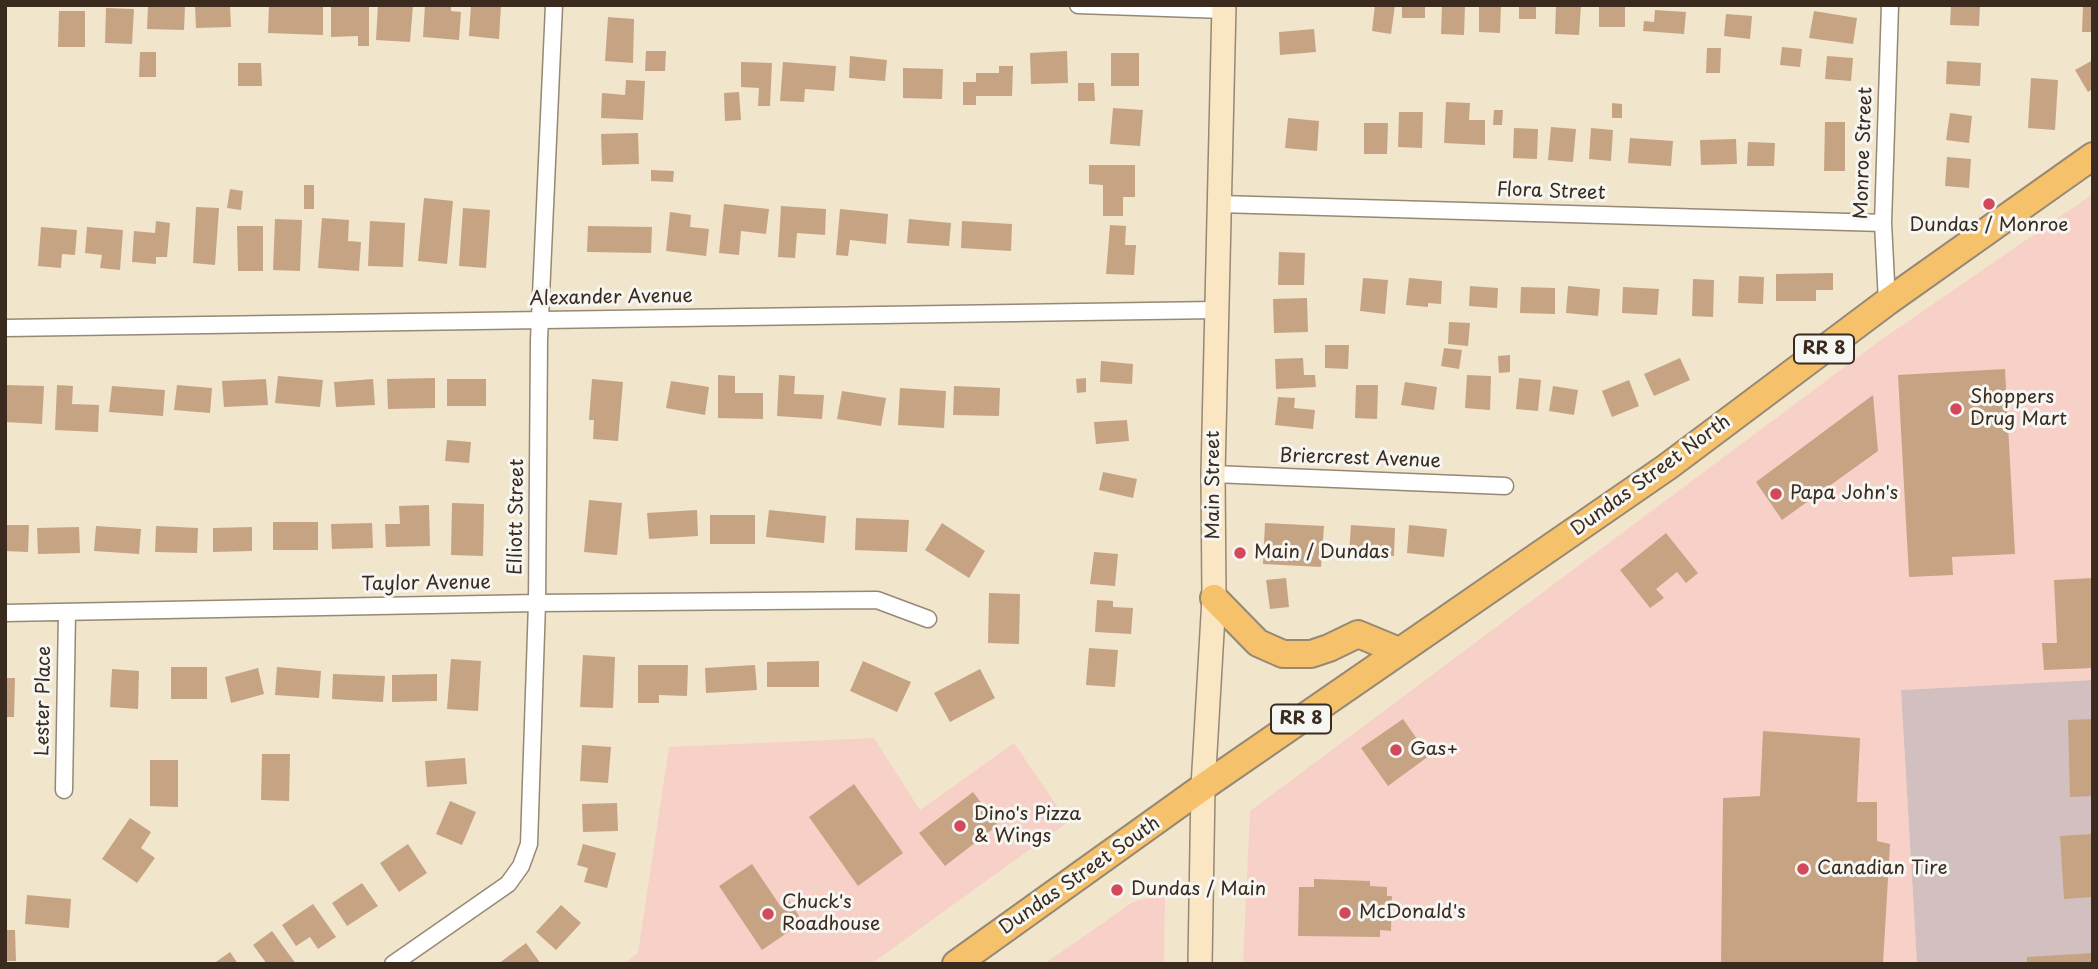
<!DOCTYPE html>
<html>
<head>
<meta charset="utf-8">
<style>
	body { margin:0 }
	#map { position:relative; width:2098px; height:969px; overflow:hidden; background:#f1e5cc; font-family:"Playpen Sans",sans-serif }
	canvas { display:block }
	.frame { position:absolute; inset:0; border:7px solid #3b2a1e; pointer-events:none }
</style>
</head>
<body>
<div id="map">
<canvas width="2098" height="969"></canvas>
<div class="frame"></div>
</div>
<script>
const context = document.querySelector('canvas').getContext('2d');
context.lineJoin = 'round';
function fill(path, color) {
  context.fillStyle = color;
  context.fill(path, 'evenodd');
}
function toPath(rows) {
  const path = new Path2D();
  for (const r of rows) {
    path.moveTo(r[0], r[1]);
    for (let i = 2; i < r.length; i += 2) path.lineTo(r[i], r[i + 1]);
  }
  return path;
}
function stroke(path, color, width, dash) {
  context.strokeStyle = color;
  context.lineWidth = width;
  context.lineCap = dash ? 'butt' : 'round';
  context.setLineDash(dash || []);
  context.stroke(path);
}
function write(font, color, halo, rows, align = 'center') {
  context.font = font + ' "Playpen Sans",sans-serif';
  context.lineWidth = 6;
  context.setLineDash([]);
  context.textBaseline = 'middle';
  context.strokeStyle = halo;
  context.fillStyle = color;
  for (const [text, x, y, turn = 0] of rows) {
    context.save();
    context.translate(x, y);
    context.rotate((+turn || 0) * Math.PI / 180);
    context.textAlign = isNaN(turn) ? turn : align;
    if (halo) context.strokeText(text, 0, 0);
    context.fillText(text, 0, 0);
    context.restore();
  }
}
const built = toPath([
	[2093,194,2093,680,1901,690,1917,964,1243,964,1250,811,1878,342],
	[874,738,920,810,1014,743,1068,822,871,964,623,964,638,953,669,747],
	[1165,893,1164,964,1044,964,1133,902]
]);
const industrial = toPath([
	[2093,680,2093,964,1917,964,1901,690]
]);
const building = toPath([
	[148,5,185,5,184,30,147,29],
	[195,5,230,5,231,27,196,28],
	[269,5,323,6,323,35,268,33],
	[331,5,369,5,369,46,358,46,358,36,331,37],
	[378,5,413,5,410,42,376,40],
	[425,5,451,5,451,11,461,12,459,40,423,37],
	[471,5,501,5,499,39,469,36],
	[1375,5,1395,5,1391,34,1372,31],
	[1402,5,1425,5,1425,18,1402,18],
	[1442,5,1465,5,1464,35,1441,34],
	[1479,5,1501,5,1500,33,1479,32],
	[1519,5,1536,5,1536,19,1519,19],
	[1556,5,1581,5,1579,35,1555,34],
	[1599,5,1625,5,1625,27,1599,27],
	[1951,5,1980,5,1979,26,1950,25],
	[2083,5,2093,5,2093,32,2082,32],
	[106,8,134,9,132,44,105,43],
	[1655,10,1686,12,1684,34,1643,31,1644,21,1654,22],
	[59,11,85,11,85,47,58,47],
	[1814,11,1857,18,1853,44,1809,38],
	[1726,14,1752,16,1750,39,1724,36],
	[608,17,634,19,633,63,605,61],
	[1314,29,1316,52,1280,55,1279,32],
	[1782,47,1802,49,1800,67,1780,65],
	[1707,48,1721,48,1720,73,1706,73],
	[646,51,666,51,665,71,645,71],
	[1067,51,1068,83,1031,84,1030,53],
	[140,52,156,52,156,77,139,77],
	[1111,53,1139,53,1139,86,1111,86],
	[850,56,887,60,885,81,849,78],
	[1827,56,1853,58,1851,81,1825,79],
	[2093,60,2093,89,2088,92,2075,70],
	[1947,61,1981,63,1980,86,1946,84],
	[741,62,772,63,770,106,758,106,759,88,741,87],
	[783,62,836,66,834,91,805,89,804,102,780,101],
	[238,63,261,63,262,86,238,86],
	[999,66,1013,66,1012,96,976,96,976,105,963,105,963,82,976,82,976,73,999,73],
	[903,68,943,69,942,99,903,98],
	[2031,78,2058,80,2055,130,2028,128],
	[626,80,645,81,643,120,601,118,602,93,625,95],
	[1078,83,1094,83,1095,101,1078,101],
	[739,92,741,120,725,121,724,93],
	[1446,102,1470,103,1469,120,1485,120,1485,145,1444,143],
	[1612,103,1622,104,1622,118,1612,118],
	[1113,108,1143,110,1140,146,1110,144],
	[1494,110,1503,110,1502,125,1493,125],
	[1399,112,1423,112,1422,148,1398,147],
	[1950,113,1972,116,1969,143,1946,140],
	[1288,118,1319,121,1317,151,1285,148],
	[1825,122,1845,122,1845,171,1824,171],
	[1364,123,1388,123,1387,154,1364,154],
	[1551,127,1576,129,1573,162,1548,160],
	[1514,128,1538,129,1537,159,1513,158],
	[1591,128,1613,130,1611,161,1589,159],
	[638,133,639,164,602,165,601,134],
	[1630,138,1673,141,1671,166,1628,163],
	[1736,139,1737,164,1701,165,1700,140],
	[1748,142,1775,143,1774,166,1747,166],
	[1947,157,1971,159,1969,188,1945,186],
	[1089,165,1135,165,1135,197,1123,197,1123,216,1103,216,1103,185,1089,184],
	[651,170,674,171,673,182,651,181],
	[304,185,314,185,314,209,304,209],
	[230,189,243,191,241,210,227,208],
	[424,198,453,201,447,264,418,261],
	[724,204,769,209,766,234,741,231,739,255,719,253],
	[781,206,826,209,825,235,797,233,795,258,778,257],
	[196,207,219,208,215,265,193,263],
	[463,208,490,210,486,268,459,266],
	[840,209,888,214,886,244,850,240,848,256,836,255],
	[670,212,691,215,690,227,709,229,706,256,666,251],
	[322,218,349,220,348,241,361,242,359,271,318,268],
	[275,219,302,220,300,271,273,270],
	[909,219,951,223,949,246,907,243],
	[156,221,170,223,167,257,156,257,156,264,132,262,134,231,155,233],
	[370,221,405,223,403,267,368,266],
	[962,221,1012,224,1011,251,961,248],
	[1110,225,1126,226,1125,245,1136,245,1134,275,1106,274],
	[237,226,263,226,263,271,238,271],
	[588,226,652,227,651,253,587,252],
	[41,227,77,230,75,255,62,254,61,268,38,266],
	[87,227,123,230,120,270,100,268,102,255,85,253],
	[1279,252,1305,253,1304,285,1278,285],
	[1833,273,1833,290,1816,290,1816,301,1776,301,1776,274],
	[1739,276,1764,277,1763,304,1738,303],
	[1363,278,1388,280,1385,314,1360,311],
	[1409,278,1442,281,1441,304,1428,303,1428,307,1406,305],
	[1693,279,1714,280,1713,317,1692,316],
	[1470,286,1498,288,1497,308,1469,306],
	[1568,286,1600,289,1598,316,1566,313],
	[1521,287,1555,288,1555,314,1520,313],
	[1623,287,1659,289,1657,315,1622,313],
	[1307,298,1308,332,1274,333,1273,299],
	[1449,322,1470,323,1468,346,1448,344],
	[1325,345,1349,345,1348,369,1325,368],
	[1444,348,1462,350,1459,369,1441,366],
	[1510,355,1510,372,1499,373,1498,356],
	[1303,358,1304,375,1315,375,1316,387,1276,389,1275,359],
	[1680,358,1690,380,1654,396,1644,374],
	[1101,361,1133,364,1132,384,1100,382],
	[2005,369,2015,554,1952,557,1953,575,1909,577,1898,375],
	[718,375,735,376,735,393,763,393,763,419,718,418],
	[779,375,795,376,794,394,824,395,822,419,777,416],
	[1467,375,1491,376,1490,410,1465,408],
	[278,376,323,380,320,407,275,403],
	[435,378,435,408,388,409,387,379],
	[1086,378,1086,392,1077,393,1076,379],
	[1519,378,1541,380,1538,411,1516,409],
	[266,379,268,405,224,407,222,381],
	[373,379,375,405,336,407,334,382],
	[447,379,486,379,486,406,447,406],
	[592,379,623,382,618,441,593,439,594,420,589,420],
	[1629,380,1639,406,1612,417,1602,391],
	[671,381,709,387,705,415,666,408],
	[1405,382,1437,387,1434,410,1401,405],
	[5,385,44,386,42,424,5,422],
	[57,385,73,386,72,404,99,405,98,432,55,430],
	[177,385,212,388,210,413,174,410],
	[1356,385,1378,385,1377,419,1355,418],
	[112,386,165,390,163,416,109,412],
	[954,386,1000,388,999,416,953,415],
	[1553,386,1578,390,1574,415,1549,411],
	[900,388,946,391,944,428,898,425],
	[842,391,886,398,881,426,837,419],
	[1873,395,1878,451,1782,520,1756,482],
	[1278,397,1295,398,1294,408,1315,410,1313,429,1275,425],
	[1127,420,1129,441,1096,444,1094,422],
	[447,440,471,442,469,463,445,461],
	[1103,472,1137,479,1133,498,1099,490],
	[589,500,622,503,617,555,584,552],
	[452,503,484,504,483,556,451,555],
	[429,505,430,546,386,547,385,524,400,524,399,506],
	[697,510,698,536,649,539,647,513],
	[769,510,826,516,824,543,766,537],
	[710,515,755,515,755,544,710,544],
	[856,518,909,520,907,552,855,550],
	[273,522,318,522,318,550,273,550],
	[372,523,373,548,332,549,331,524],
	[942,523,985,551,969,578,925,550],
	[1265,523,1324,526,1321,567,1263,564],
	[5,525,29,525,28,552,5,551],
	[1351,525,1395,528,1394,556,1349,553],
	[1409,525,1447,529,1444,557,1407,553],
	[96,526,141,529,139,554,94,551],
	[156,526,198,528,197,553,155,552],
	[79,527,80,553,38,554,37,528],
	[252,527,252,551,213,552,213,528],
	[1666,533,1698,573,1686,583,1677,572,1656,589,1664,598,1650,608,1620,570],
	[1094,552,1118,554,1115,586,1090,584],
	[1286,578,1289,607,1270,609,1266,580],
	[2093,578,2093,668,2044,670,2042,643,2057,643,2054,580],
	[989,593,1020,594,1019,644,988,643],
	[1097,600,1113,601,1113,607,1133,608,1131,634,1095,632],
	[1089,648,1118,650,1115,687,1086,685],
	[583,655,615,657,613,708,580,707],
	[451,659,481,661,478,711,447,709],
	[819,661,819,687,767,687,767,662],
	[863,661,911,682,897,712,850,691],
	[638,665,688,665,687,696,659,695,659,703,638,703],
	[755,665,757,690,706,693,705,668],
	[171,667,207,667,207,699,171,699],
	[277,667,321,671,319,698,275,695],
	[258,668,264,694,231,703,225,677],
	[112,669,139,671,138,709,110,707],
	[980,669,995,698,950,722,934,693],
	[333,674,385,676,383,702,332,699],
	[437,674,437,701,392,702,392,675],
	[5,678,15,678,14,717,5,717],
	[1403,719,1429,756,1388,786,1361,748],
	[2093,719,2093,796,2070,797,2068,720],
	[1763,731,1860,738,1857,802,1877,802,1877,841,1890,844,1883,964,1721,964,1723,798,1760,796],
	[582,745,611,747,608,783,580,781],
	[262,754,290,754,289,801,261,800],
	[465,758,467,784,427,787,425,761],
	[150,760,178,760,178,807,150,806],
	[854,784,903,853,858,886,809,817],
	[973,792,998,825,945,866,919,833],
	[450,801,476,812,462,845,436,834],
	[617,803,618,831,583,832,582,804],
	[130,818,151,832,141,848,155,858,137,883,102,859],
	[2093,834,2093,897,2064,899,2060,836],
	[408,844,427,873,399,892,380,863],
	[583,844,616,853,607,888,584,882,588,868,577,865],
	[752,864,781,907,789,901,803,922,762,950,719,886],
	[1314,879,1370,881,1370,886,1387,887,1387,896,1392,896,1391,931,1380,930,1380,937,1298,936,1299,887,1314,887],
	[362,883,378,906,347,926,332,903],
	[27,895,71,899,69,928,25,924],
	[313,904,336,937,318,949,310,937,296,946,282,925],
	[561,905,581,923,556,950,536,932],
	[5,930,15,930,16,961,5,961],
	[272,931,296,964,267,964,253,945],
	[526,943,541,964,498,964],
	[230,952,238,964,213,964],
	[2093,953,2093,964,2027,964,2027,957]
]);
const minor = toPath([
	[1078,5,1224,10],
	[1219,204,1883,223],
	[1887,302,1883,223,1890,5],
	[5,328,1216,310],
	[1213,474,1505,486],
	[5,613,537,603,877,600,928,619],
	[64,790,67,612],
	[393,964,508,884,521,866,529,844,537,603,539,340,554,5]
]);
const secondary = toPath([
	[1200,964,1203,787,1214,598,1213,474,1224,5]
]);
const primary = toPath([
	[1214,598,1258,643,1283,654,1311,654,1329,648,1358,634,1399,651],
	[956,964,1203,787,1667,467,1887,302,2093,156]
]);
const markers = [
	[1989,204,7,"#d1495b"],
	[1956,409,7,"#d1495b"],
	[1776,494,7,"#d1495b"],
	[1240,553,7,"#d1495b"],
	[1396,750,7,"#d1495b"],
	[960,826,7,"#d1495b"],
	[1803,869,7,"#d1495b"],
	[1117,890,7,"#d1495b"],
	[1345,913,7,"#d1495b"],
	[768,914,7,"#d1495b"]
];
const shields = [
	[1824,349,60],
	[1301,719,60]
];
const shieldNames = [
	["RR 8",1824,349],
	["RR 8",1301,719]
];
const streetNames = [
	["Monroe Street",1864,153,-88],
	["Flora Street",1551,192,2],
	["Alexander Avenue",611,298,-1],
	["Briercrest Avenue",1360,459,2],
	["Dundas Street North",1651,476,-36],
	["Main Street",1214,485,-90],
	["Elliott Street",517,517,-89],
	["Taylor Avenue",426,584,-1],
	["Lester Place",44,701,-89],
	["Dundas Street South",1080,876,-35]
];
const poiNames = [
	["Dundas / Monroe",1989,226,"center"],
	["Shoppers",1970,398],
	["Drug Mart",1970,420],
	["Papa John's",1790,494],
	["Main / Dundas",1254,553],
	["Gas+",1410,750],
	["Dino's Pizza",974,815],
	["& Wings",974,837],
	["Canadian Tire",1817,869],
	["Dundas / Main",1131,890],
	["Chuck's",782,903],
	["Roadhouse",782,925],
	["McDonald's",1359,913]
];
fill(built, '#f7d1c8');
fill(industrial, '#d2bfc0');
fill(building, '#c6a483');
stroke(minor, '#968875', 19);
stroke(secondary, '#968875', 26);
stroke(primary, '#968875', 30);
stroke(minor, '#fff', 16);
stroke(secondary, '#fbe6c4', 23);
stroke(primary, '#f5c16b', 26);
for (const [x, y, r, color] of markers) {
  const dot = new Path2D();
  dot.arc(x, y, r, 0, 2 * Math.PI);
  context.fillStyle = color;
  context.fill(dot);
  stroke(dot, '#f6f6f2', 2.5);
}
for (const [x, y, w] of shields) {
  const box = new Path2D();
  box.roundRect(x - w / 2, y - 14.5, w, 29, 5);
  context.fillStyle = '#f6f6f2';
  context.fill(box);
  stroke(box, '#3b2a1e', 2);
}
write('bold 18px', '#3b2a1e', null, shieldNames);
write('19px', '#3b2a1e', '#f6f6f2', streetNames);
write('19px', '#3b2a1e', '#f6f6f2', poiNames, 'left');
</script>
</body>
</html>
